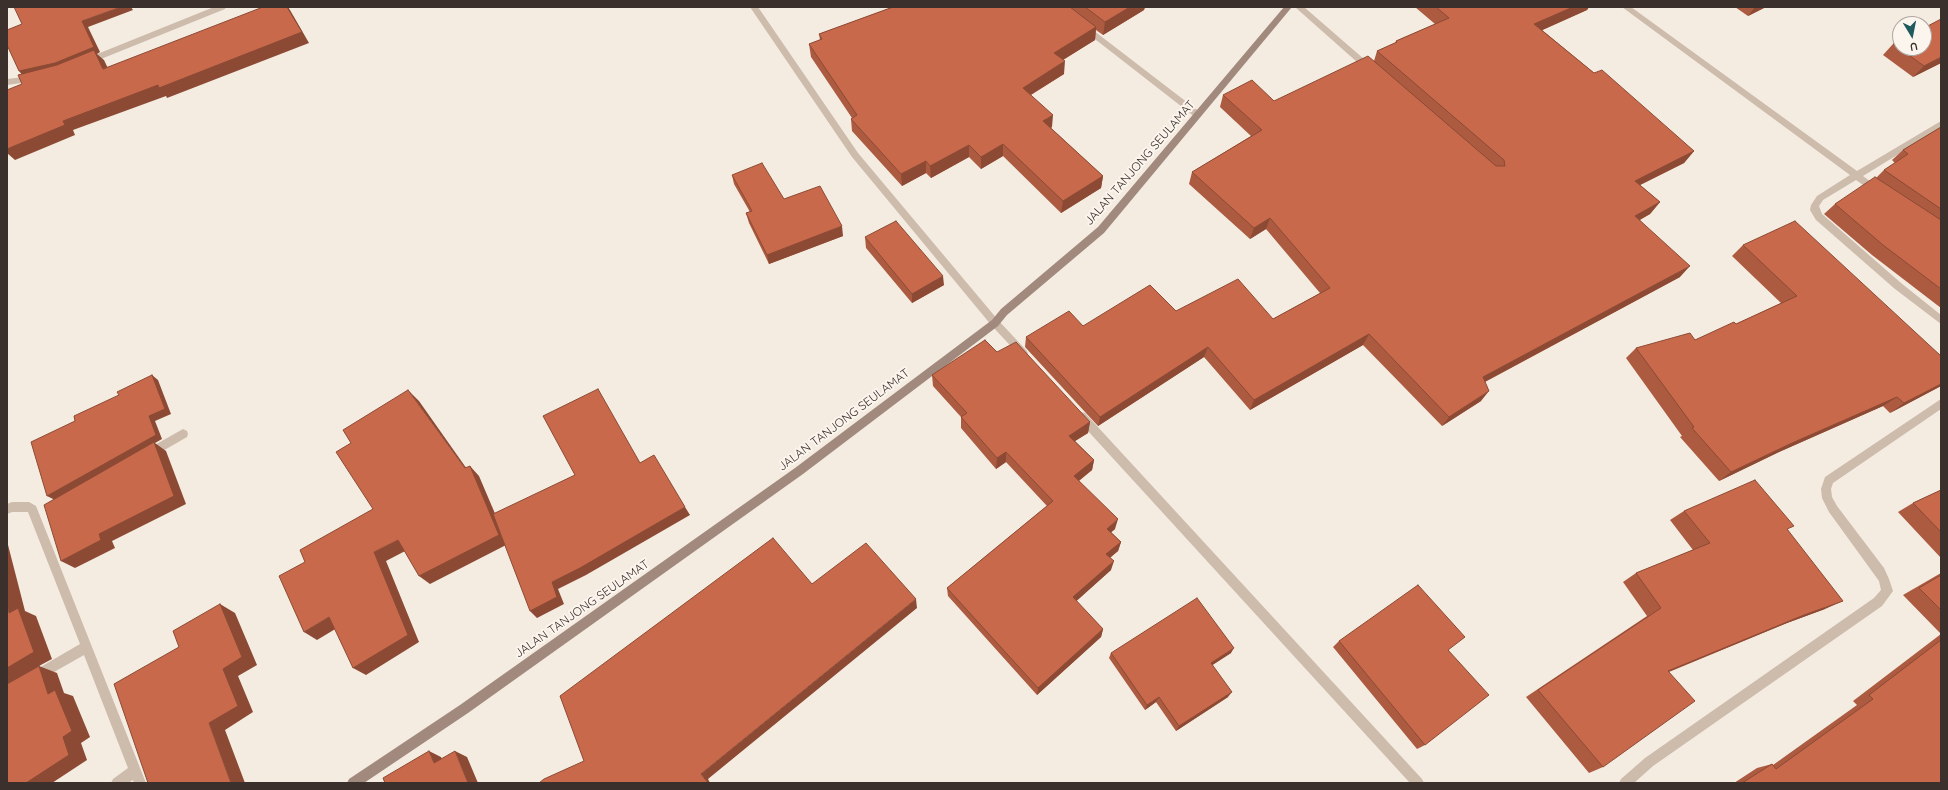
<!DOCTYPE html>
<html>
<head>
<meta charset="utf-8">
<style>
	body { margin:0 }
	#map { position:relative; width:1948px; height:790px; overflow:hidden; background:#f4ebe1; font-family:Quicksand,sans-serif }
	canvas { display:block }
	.frame { position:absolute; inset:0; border:8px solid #3b302b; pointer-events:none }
	.north { position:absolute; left:1892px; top:16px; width:40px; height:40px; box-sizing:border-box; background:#fbf5ee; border:1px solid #aea6a0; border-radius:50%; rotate:170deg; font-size:11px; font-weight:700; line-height:16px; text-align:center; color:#3b302b }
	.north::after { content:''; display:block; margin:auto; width:14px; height:18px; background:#1f5a5e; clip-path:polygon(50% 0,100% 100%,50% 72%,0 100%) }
</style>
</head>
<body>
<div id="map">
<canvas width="1948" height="790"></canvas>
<div class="frame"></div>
<div class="north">U</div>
</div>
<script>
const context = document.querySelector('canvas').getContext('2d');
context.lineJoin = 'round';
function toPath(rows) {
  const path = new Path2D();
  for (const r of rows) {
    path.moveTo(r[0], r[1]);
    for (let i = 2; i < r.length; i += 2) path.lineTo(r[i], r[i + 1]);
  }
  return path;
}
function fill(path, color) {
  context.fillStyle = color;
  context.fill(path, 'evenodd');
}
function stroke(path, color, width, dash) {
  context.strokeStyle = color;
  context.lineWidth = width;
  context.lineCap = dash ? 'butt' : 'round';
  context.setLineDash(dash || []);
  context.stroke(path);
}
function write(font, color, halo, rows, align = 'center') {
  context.font = font + ' Quicksand,sans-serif';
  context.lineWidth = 4;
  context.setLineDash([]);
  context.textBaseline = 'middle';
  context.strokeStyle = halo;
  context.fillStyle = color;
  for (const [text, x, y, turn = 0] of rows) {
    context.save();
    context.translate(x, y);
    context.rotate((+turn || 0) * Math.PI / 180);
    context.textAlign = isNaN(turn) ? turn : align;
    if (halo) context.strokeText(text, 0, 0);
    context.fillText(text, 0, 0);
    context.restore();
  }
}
const street = toPath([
	[214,7,226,7,225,9,91,63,85,63,84,61,85,59,214,7],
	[750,7,758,7,858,153,998,320,1026,350,1028,353,1026,356,1020,356,992,326,852,157,750,7],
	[1295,7,1304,7,1372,66,1372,70,1366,70,1295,7],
	[1622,7,1631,7,1857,171,1941,121,1941,128,1863,176,1879,188,1880,190,1879,192,1873,192,1856,180,1823,200,1819,206,1822,214,1901,283,1941,315,1941,324,1895,289,1816,220,1810,210,1811,205,1817,196,1850,175,1622,7],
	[1085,24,1201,113,1201,117,1195,117,1082,29,1081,27,1085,24],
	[33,76,37,79,36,81,7,85,7,79,33,76],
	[1941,399,1941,409,1833,483,1831,489,1832,497,1837,506,1884,568,1889,579,1893,591,1882,606,1653,766,1634,783,1619,783,1621,779,1645,758,1874,598,1881,590,1879,581,1829,512,1822,498,1821,489,1825,477,1941,399],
	[1081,412,1085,413,1422,779,1424,783,1410,783,1077,419,1076,416,1077,413,1081,412],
	[183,429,187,431,188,434,187,437,154,456,150,458,146,456,145,453,146,450,183,429],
	[12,502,29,502,36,506,146,783,134,783,133,780,128,783,111,783,113,779,128,768,84,655,40,680,36,682,32,680,30,676,32,672,80,644,28,512,12,512,7,514,7,504,12,502]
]);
const secondary = toPath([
	[1284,7,1292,7,1104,233,1007,315,998,326,803,474,468,713,364,783,347,783,349,779,460,705,795,468,992,320,1001,309,1098,227,1284,7]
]);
const wall = toPath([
	[893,7,1145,7,1144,10,1103,35,1096,30,1095,40,1063,60,1064,74,1031,95,1052,127,1051,128,1103,176,1101,188,1061,213,1003,156,981,169,969,157,931,178,926,173,902,186,852,131,851,119,852,118,811,57,809,44,820,40,819,34],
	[1415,7,1589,7,1587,10,1542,30,1594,73,1694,151,1684,163,1640,185,1660,202,1650,214,1640,220,1680,277,1485,382,1481,401,1442,426,1363,345,1250,410,1204,357,1098,426,1025,347,1026,337,1083,326,1176,311,1273,319,1320,293,1266,229,1250,239,1189,184,1192,172,1251,136,1220,107,1223,95,1274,101,1374,61,1377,51,1395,43,1396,41,1435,24],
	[1735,7,1766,7,1748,16],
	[1893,44,1941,63,1913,77,1883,55],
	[1941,127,1941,308,1872,255,1824,214,1835,204,1876,178,1884,170,1895,163,1892,160,1903,150],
	[732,175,784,199,843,236,769,264,749,223,746,213,750,212,734,184],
	[865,237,944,285,912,303,866,248],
	[1743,245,1941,356,1941,386,1890,413,1883,406,1779,452,1719,481,1680,437,1682,436,1626,358,1636,348,1695,340,1736,324,1781,303,1732,256],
	[997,352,1090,422,1088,433,1075,441,1094,460,1092,470,1079,481,1115,529,1111,532,1121,542,1118,551,1110,558,1111,570,1076,601,1103,629,1101,637,1037,695,948,596,947,588,1047,506,1006,462,996,469,961,428,961,417,933,386,932,375],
	[1941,490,1941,558,1898,512,1913,503],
	[1684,511,1788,530,1825,609,1787,623,1669,672,1603,767,1589,773,1526,697,1647,616,1623,582,1636,573,1693,550,1670,520],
	[1941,573,1941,783,1734,783,1757,768,1772,764,1773,765,1857,705,1853,701,1941,634,1903,595],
	[1339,641,1449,650,1425,745,1417,749,1333,647],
	[1111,653,1231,653,1212,665,1228,697,1176,731,1156,702,1145,710,1109,658]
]);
const shadedWall = toPath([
	[121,7,131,7,133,10,88,27,100,52,97,54,104,60,113,79,24,77,19,71,82,21],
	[287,7,288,7,290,10,309,43,167,98,166,96,73,130,75,135,15,160,7,153,7,149],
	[1130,7,1145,7,1144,10,1103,35,1105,22],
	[1573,7,1589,7,1587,10,1527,37,1534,24],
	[1755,7,1766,7,1748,16],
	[1096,27,1095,40,1053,66,1054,53],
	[1941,57,1941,63,1913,77,1924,66],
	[1065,61,1064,74,1022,100,1023,88],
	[1053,115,1052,127,1042,133,1043,121],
	[1003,144,1003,156,981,169,981,157],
	[969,145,969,157,931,178,930,166],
	[1694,151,1684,163,1626,192,1635,181],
	[926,161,926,173,902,186,901,174],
	[1103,176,1101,188,1061,213,1063,201],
	[1660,202,1650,214,1626,227,1635,216],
	[1270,218,1266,229,1250,239,1254,228],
	[842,226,843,236,769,264,767,255],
	[1690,266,1680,277,1475,387,1483,377],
	[943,276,944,285,912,303,912,294],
	[1369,334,1363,345,1250,410,1254,400],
	[1208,347,1204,357,1098,426,1100,417],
	[152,375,158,380,171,414,155,421,162,439,155,443,166,451,186,504,112,541,115,548,75,568,61,561,99,534,55,500,47,496,149,416],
	[1941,384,1941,386,1890,413,1904,403],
	[408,390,419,401,474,479,465,468],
	[1489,391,1481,401,1442,426,1449,417],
	[1897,397,1883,406,1779,452,1719,481,1731,472,1792,443],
	[1090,422,1088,433,1067,446,1069,436],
	[1006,452,1006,462,996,469,997,458],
	[1094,460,1092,470,1072,486,1074,476],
	[470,466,479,476,508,544,430,584,419,576],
	[685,507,690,515,586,575,558,589,564,604,537,618,530,611,552,582],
	[1118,519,1115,529,1105,538,1107,529],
	[398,540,409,549,386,561,419,642,366,675,353,668,374,552],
	[7,541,25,611,36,616,52,659,39,666,57,673,64,693,73,696,90,737,81,743,87,760,52,783,26,783,7,685,7,668,9,613,7,604],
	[1121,542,1118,551,1103,563,1106,554],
	[1114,561,1111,570,1071,606,1073,597],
	[916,599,917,608,708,779,710,783,708,783,701,774],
	[1843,601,1825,609,1787,623,1653,678,1668,671,1804,615],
	[220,604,235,613,257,665,238,676,253,712,225,730,245,783,231,783,209,723,223,669],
	[329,617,342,625,317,640,304,632],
	[1103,629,1101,637,1037,695,1038,688],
	[1234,648,1231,653,1208,668,1211,663],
	[1232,692,1228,697,1176,731,1179,726],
	[1159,697,1156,702,1145,710,1147,705],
	[429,751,441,757,447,769,434,763],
	[455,751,467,757,478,783,468,783]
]);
const building = toPath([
	[14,7,121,7,82,21,94,47,55,63,19,71,7,45,7,30,22,24,14,7],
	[263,7,287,7,302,32,159,88,158,85,63,121,65,125,7,149,7,90,22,84,18,75,57,65,94,50,103,69,263,7],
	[893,7,1070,7,1096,27,1054,53,1065,61,1023,88,1053,115,1043,121,1103,176,1063,201,1003,144,981,157,969,145,930,166,926,161,901,174,851,119,857,115,809,44,822,39,819,34,893,7],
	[1085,7,1130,7,1105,22,1085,7],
	[1436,7,1573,7,1534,24,1594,73,1602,70,1694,151,1635,181,1660,202,1635,216,1690,266,1483,377,1489,391,1449,417,1369,334,1254,400,1208,347,1100,417,1026,337,1069,311,1083,326,1150,285,1176,311,1238,279,1273,319,1330,288,1270,218,1254,228,1192,172,1262,130,1223,95,1252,80,1274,101,1368,56,1496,166,1505,166,1504,160,1377,51,1397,42,1396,41,1449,18,1436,7],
	[1941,19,1941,57,1924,66,1893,44,1900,40,1900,48,1924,48,1924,28,1941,19],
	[1941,127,1941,209,1884,170,1908,154,1903,150,1941,127],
	[762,163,784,199,820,186,842,226,767,255,746,213,752,211,732,175,762,163],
	[1875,177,1941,220,1941,289,1883,245,1835,204,1875,177],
	[896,221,943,276,912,294,865,237,896,221],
	[1795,221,1941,356,1941,384,1904,403,1897,397,1792,443,1731,472,1692,428,1694,427,1636,348,1690,333,1695,340,1734,322,1736,324,1797,296,1743,245,1795,221],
	[985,340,997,352,1016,342,1090,422,1069,436,1094,460,1074,476,1118,519,1107,529,1121,542,1106,554,1114,561,1073,597,1103,629,1038,688,947,588,1053,501,1006,452,997,458,961,417,967,413,932,375,985,340],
	[152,375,165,409,149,416,156,435,47,496,31,442,75,421,74,416,119,395,117,392,152,375],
	[598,389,640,463,654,455,685,507,580,568,552,582,557,597,530,611,493,514,575,475,543,416,598,389],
	[408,390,465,468,470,466,499,535,419,576,398,540,374,552,408,635,353,668,329,617,304,632,279,576,305,562,300,550,373,509,336,452,351,443,343,430,408,390],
	[154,442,174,496,99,534,101,540,61,561,44,505,154,442],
	[1755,480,1794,526,1787,529,1843,601,1804,615,1668,671,1695,701,1603,767,1538,690,1661,608,1636,573,1710,543,1684,511,1755,480],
	[1941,490,1941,532,1913,503,1941,490],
	[773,538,812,584,866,543,916,599,701,774,708,783,539,783,544,779,584,761,560,696,773,538],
	[1941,575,1941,610,1919,588,1941,575],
	[1418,585,1465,637,1448,650,1489,695,1425,745,1339,641,1418,585],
	[1197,598,1234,648,1211,663,1232,692,1179,726,1159,697,1147,705,1111,653,1197,598],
	[7,604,9,613,18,608,34,652,7,668,7,604],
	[220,604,242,657,223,669,238,706,209,723,231,783,148,783,114,684,179,647,173,631,220,604],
	[1941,640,1941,783,1742,783,1772,764,1776,769,1873,699,1869,695,1941,640],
	[39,666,48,694,55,690,72,731,63,737,69,755,26,783,7,783,7,684,39,666],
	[429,751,434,763,455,751,468,783,385,783,383,778,429,751]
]);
const streetNames = [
	["JALAN TANJONG SEULAMAT",1140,163,-49],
	["JALAN TANJONG SEULAMAT",844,420,-37],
	["JALAN TANJONG SEULAMAT",582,609,-35]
];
fill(street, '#cdbbac');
fill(secondary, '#a18a7d');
fill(wall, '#ac5a40');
fill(shadedWall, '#8c4a34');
fill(building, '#c8694b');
stroke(building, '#8c4a34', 1);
write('12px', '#3b302b', '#fbf5ee', streetNames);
</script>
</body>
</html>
